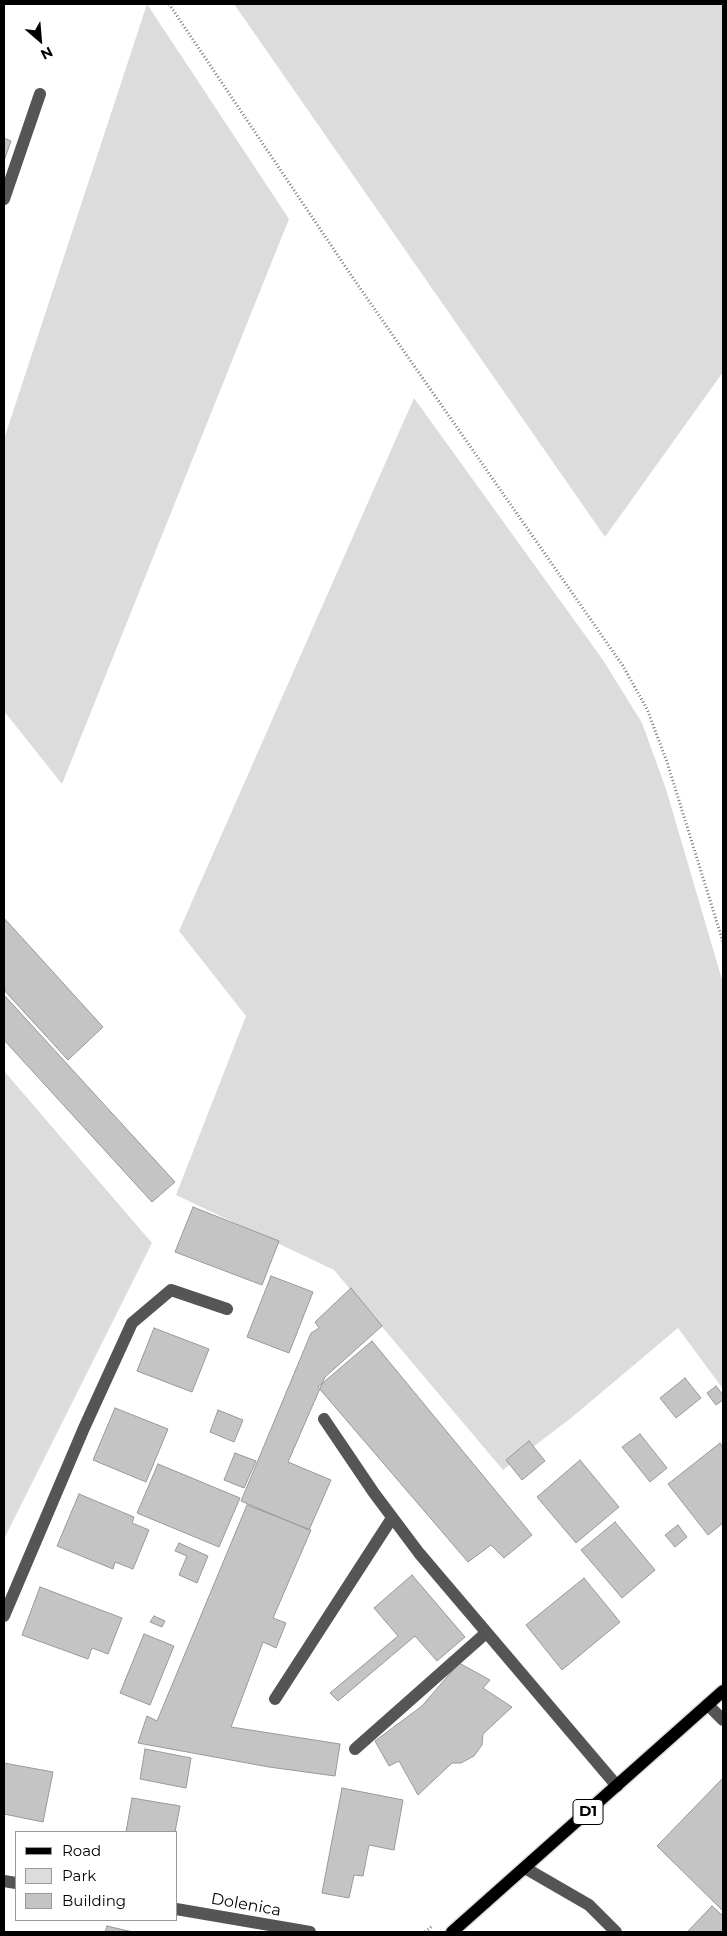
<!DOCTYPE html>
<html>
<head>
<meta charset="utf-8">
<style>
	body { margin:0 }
	#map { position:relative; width:727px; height:1936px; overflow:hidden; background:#fff; font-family:Montserrat,sans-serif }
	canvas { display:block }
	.frame { position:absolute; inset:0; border:5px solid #000; pointer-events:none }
	.legend { position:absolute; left:15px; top:1831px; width:162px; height:90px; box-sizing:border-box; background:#fff; border:1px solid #999; margin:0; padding:6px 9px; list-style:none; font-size:15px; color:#000 }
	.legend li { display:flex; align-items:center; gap:10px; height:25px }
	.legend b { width:25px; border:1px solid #999 }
	.north { position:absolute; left:15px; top:15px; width:50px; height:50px; -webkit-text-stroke:4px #fff; paint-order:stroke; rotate:153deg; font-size:14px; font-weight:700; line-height:20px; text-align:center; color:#000 }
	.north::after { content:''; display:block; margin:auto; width:18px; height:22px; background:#000; clip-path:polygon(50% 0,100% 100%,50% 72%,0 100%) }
</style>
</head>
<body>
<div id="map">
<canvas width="727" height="1936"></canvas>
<div class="frame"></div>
<ul class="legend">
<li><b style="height:6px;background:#000"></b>Road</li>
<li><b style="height:14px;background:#dcdcdc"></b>Park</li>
<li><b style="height:14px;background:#c4c4c4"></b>Building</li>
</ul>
<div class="north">N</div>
</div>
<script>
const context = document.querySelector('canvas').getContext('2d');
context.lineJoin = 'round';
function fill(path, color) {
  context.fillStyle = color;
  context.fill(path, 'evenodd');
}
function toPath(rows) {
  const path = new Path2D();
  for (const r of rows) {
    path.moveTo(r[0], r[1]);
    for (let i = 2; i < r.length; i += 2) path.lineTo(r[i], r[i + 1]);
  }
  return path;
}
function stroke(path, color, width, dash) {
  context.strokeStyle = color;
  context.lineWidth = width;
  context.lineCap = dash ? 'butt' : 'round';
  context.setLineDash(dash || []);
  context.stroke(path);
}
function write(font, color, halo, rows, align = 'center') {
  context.font = font + ' Montserrat,sans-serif';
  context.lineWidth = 4;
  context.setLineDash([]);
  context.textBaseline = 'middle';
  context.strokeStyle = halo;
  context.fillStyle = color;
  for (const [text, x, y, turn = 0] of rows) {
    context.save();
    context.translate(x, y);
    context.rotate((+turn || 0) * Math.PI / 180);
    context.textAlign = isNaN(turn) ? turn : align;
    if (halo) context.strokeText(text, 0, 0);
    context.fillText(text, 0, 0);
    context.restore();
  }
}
const green = toPath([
	[147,4,289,219,62,784,4,711,4,439],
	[234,4,723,4,723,372,605,537],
	[414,398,603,660,642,723,666,789,723,983,723,1389,678,1328,571,1418,503,1470,334,1270,176,1195,246,1016,179,931],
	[4,1071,152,1243,4,1539]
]);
const building = toPath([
	[4,138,11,141,4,161,4,138],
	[4,918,103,1027,68,1060,4,990,4,918],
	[4,995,175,1182,152,1202,4,1040,4,995],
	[193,1207,279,1241,262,1285,175,1252,193,1207],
	[271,1276,313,1292,289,1353,247,1337,271,1276],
	[351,1288,382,1326,325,1377,288,1462,331,1480,309,1530,241,1501,311,1333,319,1328,315,1322,351,1288],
	[154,1328,209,1349,192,1392,137,1371,154,1328],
	[372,1341,532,1535,504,1558,491,1545,468,1562,318,1387,372,1341],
	[685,1378,701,1398,676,1418,660,1398,685,1378],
	[716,1386,723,1395,723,1400,716,1405,707,1393,716,1386],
	[115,1408,168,1429,146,1482,93,1460,115,1408],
	[218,1410,243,1420,234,1442,210,1432,218,1410],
	[640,1434,667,1468,650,1482,622,1447,640,1434],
	[529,1441,545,1461,522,1480,506,1460,529,1441],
	[720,1443,723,1448,723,1523,708,1535,668,1484,720,1443],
	[235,1453,256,1461,244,1488,224,1480,235,1453],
	[580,1460,619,1507,576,1543,537,1497,580,1460],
	[158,1464,240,1498,219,1547,137,1513,158,1464],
	[79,1494,134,1517,132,1523,149,1530,133,1569,115,1562,113,1569,57,1546,79,1494],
	[247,1505,311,1530,273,1618,286,1623,276,1648,263,1642,231,1727,340,1744,335,1776,269,1767,138,1743,147,1716,157,1721,247,1505],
	[615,1522,655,1570,622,1598,581,1550,615,1522],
	[678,1525,687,1537,675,1547,665,1535,678,1525],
	[179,1543,208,1556,197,1583,179,1575,187,1556,175,1551,179,1543],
	[412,1575,465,1637,437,1661,415,1636,338,1701,330,1693,398,1636,374,1608,412,1575],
	[584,1578,620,1622,562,1670,526,1625,584,1578],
	[40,1587,122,1618,108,1654,92,1648,88,1659,22,1635,40,1587],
	[154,1616,165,1621,162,1627,150,1622,154,1616],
	[144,1634,174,1646,150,1705,120,1693,144,1634],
	[459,1663,490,1680,483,1688,512,1707,483,1734,482,1745,474,1756,461,1763,452,1763,418,1795,399,1761,389,1766,375,1741,422,1706,459,1663],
	[145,1749,191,1758,186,1788,140,1779,145,1749],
	[4,1763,53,1772,43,1822,4,1814,4,1763],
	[723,1778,723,1911,657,1846,723,1778],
	[342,1788,403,1800,394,1850,369,1845,363,1876,354,1875,349,1898,322,1893,342,1788],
	[132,1798,180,1806,175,1832,126,1832,132,1798],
	[712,1906,723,1916,723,1932,687,1932,712,1906],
	[107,1926,133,1932,105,1932,107,1926]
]);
const path = toPath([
	[169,4,355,281,623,666,647,709,667,762,723,942],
	[425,1932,432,1926]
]);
const minor = toPath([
	[4,199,40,94],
	[324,1419,374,1493,419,1553,617,1786],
	[4,1616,84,1428,132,1323,171,1290,227,1309],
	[275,1699,392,1518],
	[708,1705,723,1720],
	[355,1749,486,1633],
	[525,1868,589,1905,616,1932],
	[4,1881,16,1883],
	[176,1909,310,1932]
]);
const major = toPath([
	[452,1932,723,1691]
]);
const shields = [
	[588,1812,30]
];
const shieldNames = [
	["D1",588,1812]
];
const streetNames = [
	["Dolenica",246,1905,10]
];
fill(green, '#dcdcdc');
fill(building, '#c4c4c4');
stroke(building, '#999', 1);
stroke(major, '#dbdbdb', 15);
stroke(path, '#777', 3, [1, 2.5]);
stroke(minor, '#555', 12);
stroke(major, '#000', 12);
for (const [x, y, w] of shields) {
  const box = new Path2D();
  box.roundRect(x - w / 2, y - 12.5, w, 25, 4);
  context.fillStyle = '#fff';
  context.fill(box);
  stroke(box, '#000', 1);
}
write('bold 15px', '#000', null, shieldNames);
write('16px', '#000', '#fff', streetNames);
</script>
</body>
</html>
